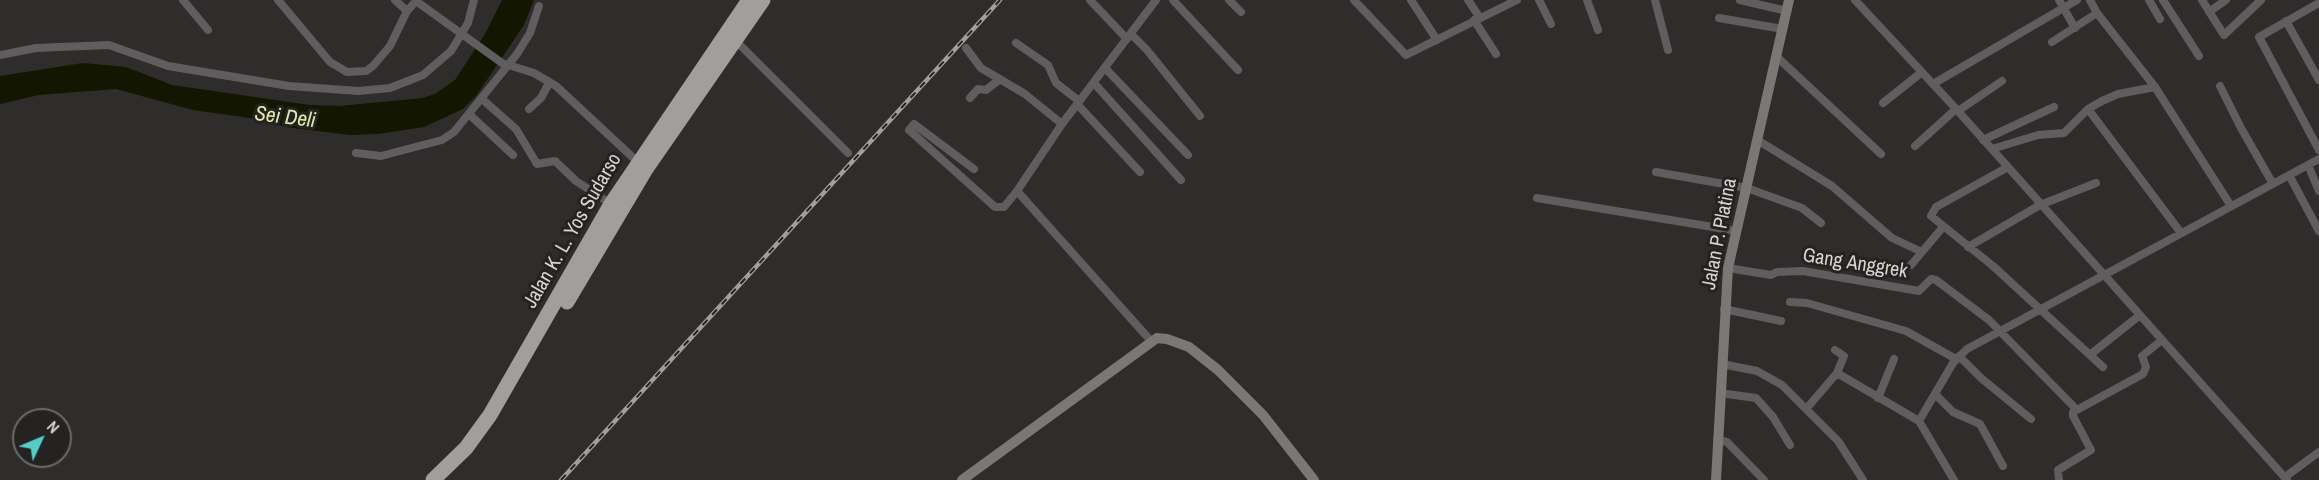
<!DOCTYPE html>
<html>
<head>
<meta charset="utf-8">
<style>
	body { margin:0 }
	#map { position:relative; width:2319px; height:480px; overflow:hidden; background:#2f2d2b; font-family:"Archivo Narrow",sans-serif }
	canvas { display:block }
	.north { position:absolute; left:12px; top:408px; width:60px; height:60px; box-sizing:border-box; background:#252321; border:2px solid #6c6a68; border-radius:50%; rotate:46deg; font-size:16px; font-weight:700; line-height:24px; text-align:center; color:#d6d5d3 }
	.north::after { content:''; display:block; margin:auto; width:21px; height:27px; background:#54cdc8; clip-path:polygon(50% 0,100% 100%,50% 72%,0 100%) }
</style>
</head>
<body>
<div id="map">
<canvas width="2319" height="480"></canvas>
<div class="north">N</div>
</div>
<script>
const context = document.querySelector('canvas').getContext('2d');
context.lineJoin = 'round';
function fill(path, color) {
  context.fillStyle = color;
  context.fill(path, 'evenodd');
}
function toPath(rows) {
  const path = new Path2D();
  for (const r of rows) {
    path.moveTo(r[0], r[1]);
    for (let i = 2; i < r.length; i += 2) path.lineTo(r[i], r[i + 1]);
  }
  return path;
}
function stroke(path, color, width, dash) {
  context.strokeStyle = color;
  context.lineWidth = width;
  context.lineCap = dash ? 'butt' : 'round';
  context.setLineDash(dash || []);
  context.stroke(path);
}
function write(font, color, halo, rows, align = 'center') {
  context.font = font + ' "Archivo Narrow",sans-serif';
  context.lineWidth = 6;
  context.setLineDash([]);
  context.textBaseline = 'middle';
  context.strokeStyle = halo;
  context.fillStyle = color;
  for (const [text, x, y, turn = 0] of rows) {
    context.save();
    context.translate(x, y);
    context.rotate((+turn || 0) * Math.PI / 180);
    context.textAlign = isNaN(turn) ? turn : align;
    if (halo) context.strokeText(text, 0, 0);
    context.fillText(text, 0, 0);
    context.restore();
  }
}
const water = toPath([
	[502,0,534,0,524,25,476,96,463,109,424,127,378,134,350,135,285,127,264,120,193,110,116,89,39,95,0,104,0,76,83,63,126,67,172,85,310,105,339,106,423,98,435,94,455,80,485,34]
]);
const street = toPath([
	[183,0,208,30],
	[278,0,330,62,347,72,366,71,373,66,390,46,407,11],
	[395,0,407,11,417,0],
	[1090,0,1127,39],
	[1173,0,1238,70],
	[1229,0,1241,12],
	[1354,0,1406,55,1517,0],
	[1411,0,1437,40],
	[1468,0,1480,18],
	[1539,0,1551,24],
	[1587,0,1598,30],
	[1655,0,1668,50],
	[1740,0,1787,11],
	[1855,0,1958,111,2287,480],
	[2059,0,2075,28],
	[2090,0,2097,13,2155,87,2231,206],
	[2149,0,2160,19],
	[2163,0,2199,56],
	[2202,0,2224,35,2261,0],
	[416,1,502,63,534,73,556,86,641,165],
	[2319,3,2259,37,2319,150],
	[2209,12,2226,0],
	[1719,18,1783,29],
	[1474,20,1496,54],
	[2286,21,2319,80],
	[1131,34,1147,50,1200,116],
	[735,40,848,153],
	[2052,42,2097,13],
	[1016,43,1048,65,1056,83,1079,101],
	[966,48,981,68,1025,94,1062,124],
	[0,55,36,48,109,45,168,66,289,86,358,91,390,88,423,75,451,51,468,23,474,0],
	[1777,57,1881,154],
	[1105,68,1188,155],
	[1094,83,1181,180],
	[1933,84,2077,0],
	[2220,86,2241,128,2273,184],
	[970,98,978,89,986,90,1000,79],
	[482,99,516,129,537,164,555,161,576,181,611,204],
	[1883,103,1922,72],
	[1077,104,1140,172],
	[529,109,541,98,549,83],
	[2088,109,2181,233],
	[1958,111,2002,81],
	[469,114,513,155],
	[1983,140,2054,107],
	[1759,141,1832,186,1892,238,1922,252],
	[1915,146,1956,109],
	[1992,149,2038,135,2064,133,2088,109,2102,101,2118,94,2155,87],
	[356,153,381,156,442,140,454,132,517,54,530,33,539,6],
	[2308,165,2319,191],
	[2008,167,1936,207,1931,216,1993,266,2103,367],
	[974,169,914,124,909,130,995,207,1004,207,1017,191],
	[1656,172,1747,188,1802,208,1821,223],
	[2289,175,2319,231],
	[1537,198,1737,231],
	[1968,247,2040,205,2096,183],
	[1911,265,1943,227],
	[1728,268,1771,275,1777,272,1803,271,1919,291,1931,279,1936,280,1989,320,2076,409],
	[1790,302,1807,303,1906,331,1956,359],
	[1724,309,1781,321],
	[1151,341,1017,191,1062,124,1156,0],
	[2091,354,2140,315],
	[1959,356,1981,378,2031,419],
	[1722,364,1757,371,1782,385,1838,441,1863,480],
	[1837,373,1919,421,1954,480],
	[1720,393,1756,398,1773,417,1790,445],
	[1935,394,1953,412,1980,424,2003,466],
	[1878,398,1894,359],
	[1807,408,1837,373,1844,356,1835,350],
	[1919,421,1953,363,1967,349,2319,159],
	[1717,440,1727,442,1764,480],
	[2285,477,2319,452],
	[2059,480,2058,470,2091,450,2073,416,2073,412,2143,374,2146,367,2142,356,2162,340]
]);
const secondary = toPath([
	[962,480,1157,338,1167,339,1189,347,1218,370,1263,415,1314,480],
	[1716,480,1728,268,1789,0]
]);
const highway = toPath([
	[567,302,646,169,763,0],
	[433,480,466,448,490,415,611,204,749,0]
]);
const rail = toPath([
	[561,480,1000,0]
]);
const streetNames = [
	["Jalan K. L. Yos Sudarso",573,231,-60],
	["Jalan P. Platina",1720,234,-79],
	["Gang Anggrek",1855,264,9]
];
const waterNames = [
	["Sei Deli",285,118,7]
];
fill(water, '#131600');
stroke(street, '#5f5d5d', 8);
stroke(secondary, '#7a7777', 10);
stroke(highway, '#a29e9d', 15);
stroke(rail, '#a09f9d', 4.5);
stroke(rail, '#252321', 2, [7]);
write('20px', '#d6d5d3', '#252321', streetNames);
write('italic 21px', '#e0eaad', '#252321', waterNames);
</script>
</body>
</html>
